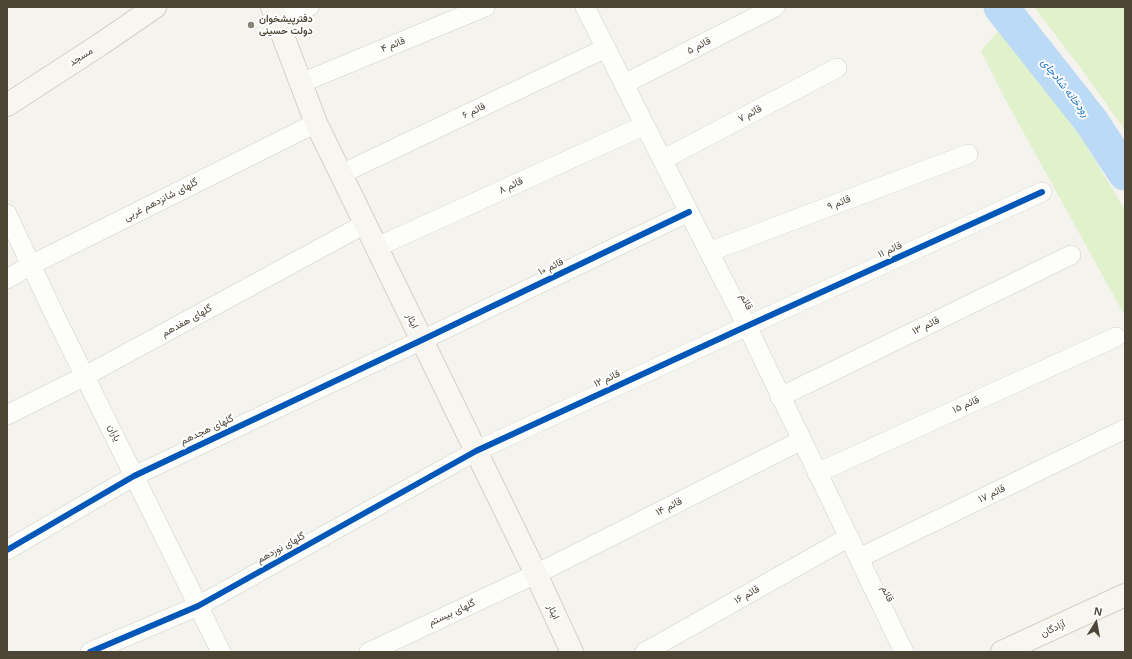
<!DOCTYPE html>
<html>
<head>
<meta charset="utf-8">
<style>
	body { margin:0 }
	#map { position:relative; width:1132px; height:659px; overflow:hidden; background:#f4f3ee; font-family:Helvetica,sans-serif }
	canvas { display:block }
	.frame { position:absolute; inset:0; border:8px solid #4d4637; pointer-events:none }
	.north { position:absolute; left:1076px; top:603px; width:40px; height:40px; -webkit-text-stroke:3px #fff; paint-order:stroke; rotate:11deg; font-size:11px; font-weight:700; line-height:16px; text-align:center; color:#4d4637 }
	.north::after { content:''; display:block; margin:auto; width:14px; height:18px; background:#4d4637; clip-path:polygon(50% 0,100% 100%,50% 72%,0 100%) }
</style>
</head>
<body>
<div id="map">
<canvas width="1132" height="659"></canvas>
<div class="frame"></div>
<div class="north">N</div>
</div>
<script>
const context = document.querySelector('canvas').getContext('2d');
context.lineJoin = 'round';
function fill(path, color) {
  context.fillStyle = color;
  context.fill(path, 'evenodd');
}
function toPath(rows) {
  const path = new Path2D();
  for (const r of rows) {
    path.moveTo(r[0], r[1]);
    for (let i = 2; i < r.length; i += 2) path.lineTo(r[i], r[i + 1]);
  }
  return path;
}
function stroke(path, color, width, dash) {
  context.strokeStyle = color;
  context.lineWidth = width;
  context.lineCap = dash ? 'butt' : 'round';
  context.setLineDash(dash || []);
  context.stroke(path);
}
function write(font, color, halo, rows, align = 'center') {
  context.font = font + ' Helvetica,Vazirmatn,sans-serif';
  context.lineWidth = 4;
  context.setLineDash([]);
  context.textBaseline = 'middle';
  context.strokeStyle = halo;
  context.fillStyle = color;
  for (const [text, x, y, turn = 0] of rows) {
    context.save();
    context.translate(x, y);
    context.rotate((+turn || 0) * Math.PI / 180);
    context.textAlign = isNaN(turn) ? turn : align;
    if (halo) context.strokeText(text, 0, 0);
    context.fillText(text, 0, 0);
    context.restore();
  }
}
const green = toPath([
	[1034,7,1125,7,1125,130,1080,67],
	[1009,18,1125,210,1125,316,1004,97,981,51]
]);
const river = toPath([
	[1001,7,1091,121,1125,173]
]);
const street = toPath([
	[585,7,709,252,747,326,904,652],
	[276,17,309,7],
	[301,83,485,7],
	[624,84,775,7],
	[662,160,837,68],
	[341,174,606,48],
	[7,214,56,318,221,652],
	[377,247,645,125],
	[709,252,968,154],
	[7,279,31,265,316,123],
	[780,397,1071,255],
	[7,415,85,376,365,224],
	[817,473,1116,337],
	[7,550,134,476,422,340,689,212],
	[859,558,1125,429],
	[90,652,198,606,476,451,747,326,1042,192],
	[369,652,536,574,802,440],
	[645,652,849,537]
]);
const secondary = toPath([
	[272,7,316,123,536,574,572,652],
	[7,105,101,44,155,7],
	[1002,652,1125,595]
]);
const cycleway = toPath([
	[7,550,134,476,422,340,689,212],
	[90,652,198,606,476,451,747,326,1042,192]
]);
const markers = [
	[251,25,4,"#878377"]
];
const poiNames = [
	["دفترپیشخوان",259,19],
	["دولت حسینی",259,31]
];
const streetNames = [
	["قائم ۴",393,45,-22],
	["قائم ۵",699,46,-27],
	["مسجد",81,57,-33],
	["قائم ۶",474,111,-26],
	["قائم ۷",750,114,-28],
	["قائم ۸",511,186,-25],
	["گلهای شانزدهم غربی",161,200,-27],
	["قائم ۹",839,203,-21],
	["قائم ۱۱",890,250,-24],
	["قائم ۱۰",551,267,-26],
	["قائم",746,302,63],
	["گلهای هفدهم",187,321,-29],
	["ایثار",412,321,64],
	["قائم ۱۳",926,326,-26],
	["قائم ۱۲",607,379,-25],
	["قائم ۱۵",966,405,-24],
	["گلهای هجدهم",207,430,-25],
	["یاران",114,433,64],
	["قائم ۱۷",992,494,-26],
	["قائم ۱۴",669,507,-27],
	["گلهای نوزدهم",281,548,-29],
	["قائم",887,594,64],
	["قائم ۱۶",747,595,-29],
	["ایثار",553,612,65],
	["گلهای بیستم",452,613,-25],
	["آزادگان",1053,629,-25]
];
const waterNames = [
	["رودخانه شادچای",1065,88,52]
];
fill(green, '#e0f1cc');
stroke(river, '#bbdaf6', 35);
stroke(street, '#d2d1cb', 20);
stroke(secondary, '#d4d1c4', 24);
stroke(street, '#fdfdfc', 19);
stroke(secondary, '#f7f6f1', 22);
stroke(cycleway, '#0057b8', 6);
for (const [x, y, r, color] of markers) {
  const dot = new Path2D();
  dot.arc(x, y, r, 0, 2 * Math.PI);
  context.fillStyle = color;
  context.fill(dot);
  stroke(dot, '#fff', 1.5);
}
write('bold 10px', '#4d4637', '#fff', poiNames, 'left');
write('10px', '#4d4637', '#fff', streetNames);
write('italic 11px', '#2277c7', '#fff', waterNames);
</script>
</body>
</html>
